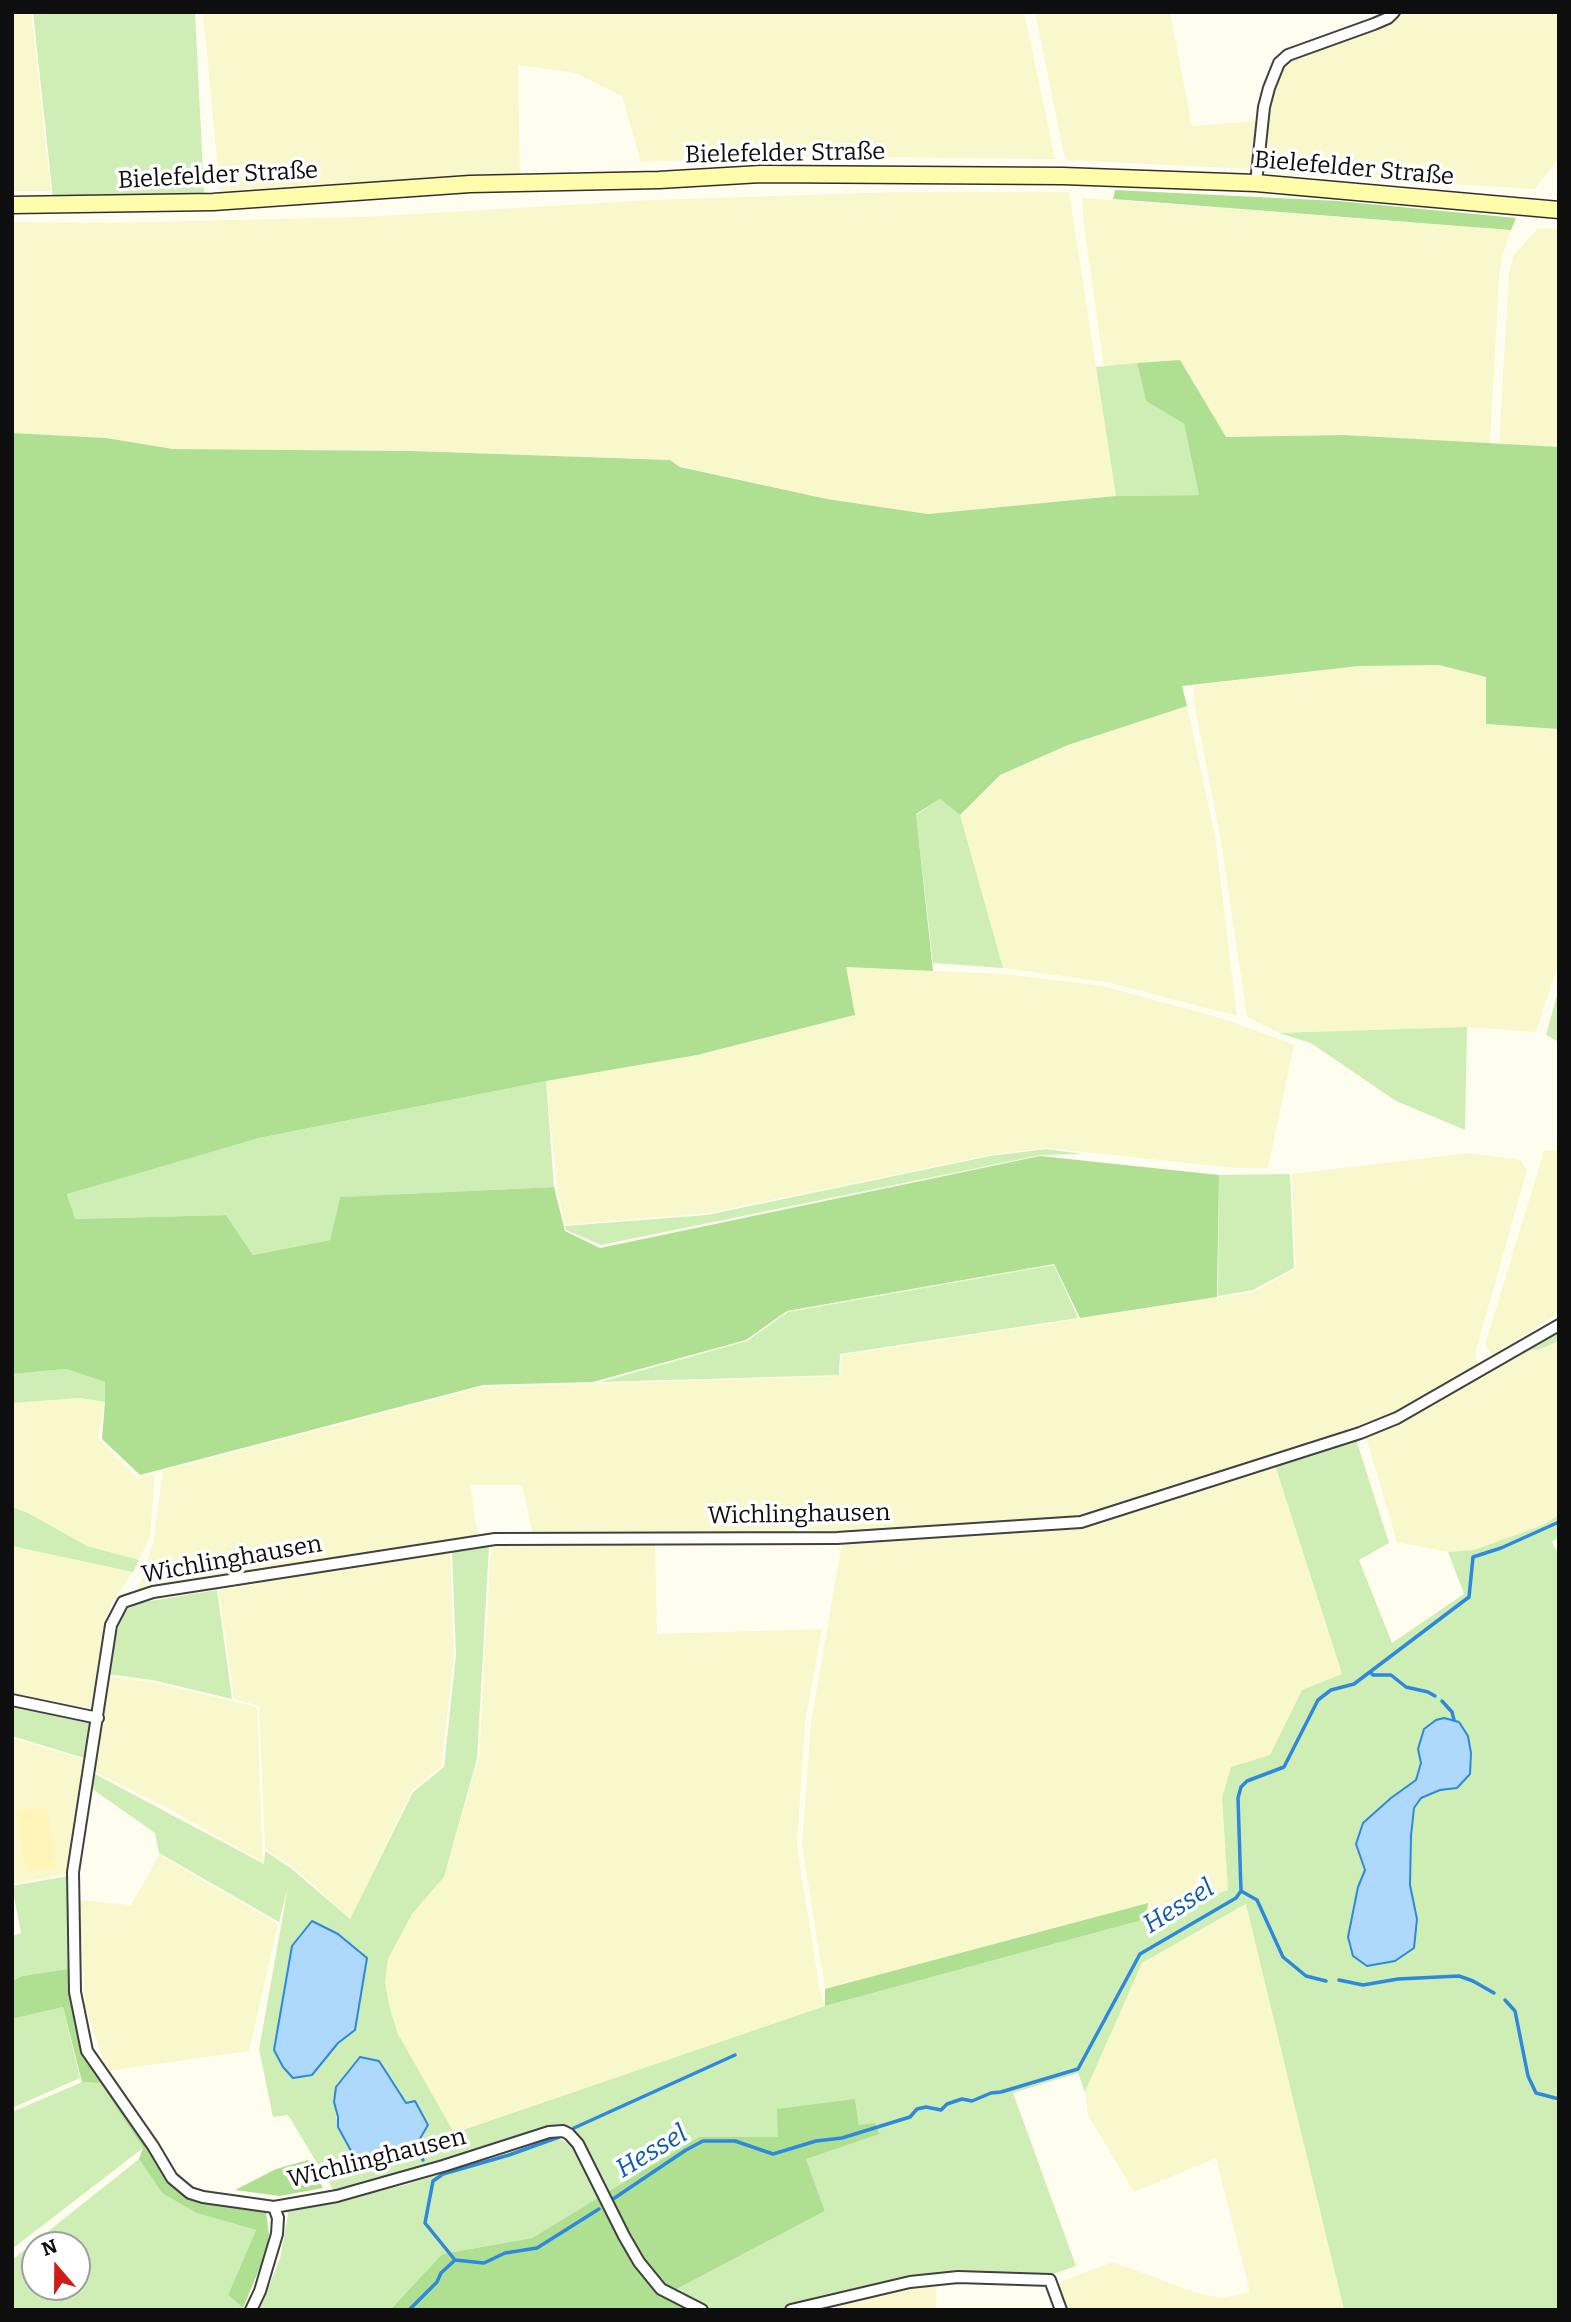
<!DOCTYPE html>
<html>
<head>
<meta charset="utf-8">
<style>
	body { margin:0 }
	#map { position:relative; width:1571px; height:2322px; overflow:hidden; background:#fffdf0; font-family:Bitter,serif }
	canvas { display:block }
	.frame { position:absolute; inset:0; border:14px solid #0e0e0e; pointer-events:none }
	.north { position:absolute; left:21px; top:2231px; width:70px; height:70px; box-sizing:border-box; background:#fff; border:2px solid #9f9f9f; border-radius:50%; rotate:340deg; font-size:19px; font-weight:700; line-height:28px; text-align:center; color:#0e0e0e }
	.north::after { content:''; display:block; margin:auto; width:24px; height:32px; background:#cd1e18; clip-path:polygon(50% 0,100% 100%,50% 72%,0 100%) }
</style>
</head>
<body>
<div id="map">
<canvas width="1571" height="2322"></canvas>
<div class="frame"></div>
<div class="north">N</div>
</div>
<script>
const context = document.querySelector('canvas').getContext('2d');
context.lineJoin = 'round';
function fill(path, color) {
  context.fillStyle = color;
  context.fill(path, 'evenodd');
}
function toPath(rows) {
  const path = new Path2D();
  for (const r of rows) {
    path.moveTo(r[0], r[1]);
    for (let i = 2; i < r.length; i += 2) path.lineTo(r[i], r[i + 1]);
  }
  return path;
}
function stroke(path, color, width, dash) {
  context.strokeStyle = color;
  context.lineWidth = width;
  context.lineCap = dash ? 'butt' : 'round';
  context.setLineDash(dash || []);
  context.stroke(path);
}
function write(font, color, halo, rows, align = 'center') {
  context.font = font + ' Bitter,serif';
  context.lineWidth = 7;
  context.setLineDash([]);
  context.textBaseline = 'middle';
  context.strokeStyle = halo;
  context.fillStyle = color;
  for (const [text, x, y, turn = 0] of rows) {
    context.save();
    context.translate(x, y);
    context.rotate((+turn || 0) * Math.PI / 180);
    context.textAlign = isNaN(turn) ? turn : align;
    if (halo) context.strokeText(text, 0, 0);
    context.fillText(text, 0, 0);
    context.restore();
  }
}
const farmland = toPath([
	[12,12,31,12,51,191,12,191],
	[203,12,1024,12,1055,159,774,156,641,162,622,96,576,73,518,65,520,178,474,178,220,191],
	[1035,12,1170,12,1192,126,1257,121,1252,169,1065,160],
	[1400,12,1548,12,1559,17,1559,157,1535,189,1267,173,1263,164,1268,107,1284,67,1292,58,1390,20],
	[897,192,1069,192,1116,496,928,514,827,499,680,466,670,460,411,451,173,449,106,438,12,433,12,222,100,223,364,217,652,200],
	[1082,198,1511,230,1502,257,1499,277,1490,444,1344,435,1226,437,1180,361,1104,367,1084,226],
	[1538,228,1559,229,1559,447,1499,445,1509,272,1514,255],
	[1439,665,1487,677,1486,724,1559,729,1559,962,1536,1032,1466,1027,1279,1033,1247,1017,1220,836,1195,707,1193,686,1359,666],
	[1187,706,1215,836,1237,1016,1107,982,1003,968,960,815,1000,775,1068,745],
	[845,967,1005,974,1103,986,1224,1019,1294,1045,1268,1168,1235,1168,1046,1148,990,1155,708,1213,565,1225,557,1186,546,1081,697,1055,854,1016],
	[1559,1150,1559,1313,1492,1355,1485,1345,1544,1151],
	[1469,1153,1520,1160,1527,1170,1475,1354,1477,1367,1395,1412,1234,1470,1077,1517,832,1533,533,1535,522,1485,470,1485,478,1538,138,1591,153,1543,163,1471,482,1387,840,1376,842,1355,1254,1292,1296,1268,1292,1174],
	[1559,1341,1559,1515,1543,1525,1474,1550,1448,1552,1397,1542,1365,1434,1422,1410,1524,1349,1538,1350],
	[80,1398,105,1402,98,1438,137,1478,155,1474,150,1536,139,1560,87,1546,28,1513,12,1507,12,1403],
	[1275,1465,1342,1675,1270,1755,1231,1768,1222,1798,1228,1890,1146,1919,1147,1903,825,1989,802,1845,811,1722,842,1543,1078,1527],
	[655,1543,657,1634,822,1629,805,1722,797,1847,820,1991,825,2006,453,2133,398,2034,390,2009,385,1982,388,1959,412,1914,444,1877,479,1758,491,1546],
	[12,1546,133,1572,112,1602,104,1624,93,1709,12,1693],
	[450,1551,454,1656,441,1767,412,1790,350,1919,296,1869,265,1849,259,1706,234,1699,219,1590],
	[109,1677,151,1682,257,1707,263,1862,167,1808,95,1772],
	[12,1738,88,1761,71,1873,12,1884],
	[159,1855,278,1924,249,2051,107,2071,85,2006,79,1900,131,1905],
	[1247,1904,1344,2310,1065,2310,1057,2283,1113,2262,1197,2293,1223,2298,1250,2292,1216,2158,1134,2192,1088,2115,1085,2092,1142,1963],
	[937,2282,936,2310,807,2310,911,2287]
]);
const green = toPath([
	[33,12,195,12,204,193,53,198],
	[1137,363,1146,401,1184,424,1199,495,1116,496,1096,367],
	[940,799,960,815,1003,968,933,963,916,815],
	[1559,988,1559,1042,1546,1035],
	[1467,1027,1465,1130,1396,1101,1311,1043,1279,1033],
	[546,1081,554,1187,340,1197,330,1240,253,1255,226,1215,74,1219,67,1193,259,1138],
	[1046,1149,1083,1154,1041,1155,601,1245,566,1230,565,1226,707,1215,990,1156],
	[1290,1174,1294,1268,1253,1290,1218,1296,1219,1175],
	[1054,1265,1078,1318,840,1354,839,1375,600,1382,747,1341,788,1312],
	[1559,1330,1559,1341,1538,1350,1524,1349],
	[66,1369,105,1382,105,1402,80,1398,12,1403,12,1374],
	[1356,1439,1389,1543,1359,1560,1392,1643,1464,1594,1448,1552,1474,1550,1543,1525,1559,1515,1559,1536,1552,1542,1559,1555,1559,2310,1344,2310,1246,1904,1142,1963,1085,2092,1078,2073,1013,2093,1076,2266,1050,2275,959,2272,910,2277,775,2310,714,2310,675,2290,825,2211,806,2159,859,2125,855,2099,778,2137,699,2137,607,2193,575,2132,563,2128,442,2164,334,2191,288,2115,273,2117,259,2049,288,1887,279,1922,159,1853,155,1833,91,1788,93,1773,264,1864,265,1851,292,1869,350,1919,413,1792,444,1767,456,1655,452,1551,489,1546,477,1759,444,1877,412,1914,388,1959,385,1982,390,2009,398,2034,454,2133,825,2006,1146,1919,1228,1890,1222,1798,1231,1767,1270,1755,1302,1690,1342,1674,1275,1465],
	[367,1958,355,2030,338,2043,312,2075],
	[379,2061,406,2103,338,2127,334,2102],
	[12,1507,28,1513,87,1546,139,1560,133,1572,12,1546],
	[217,1590,232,1699,152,1680,107,1674,120,1619,132,1604],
	[12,1703,92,1720,84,1758,12,1736],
	[68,1876,68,1969,22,1976,12,1981,12,1936,21,1933,12,1886],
	[63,2007,80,2078,12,2108,12,2019],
	[82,2082,100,2083,143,2148,12,2249,12,2112],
	[558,2138,573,2146,601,2197,532,2238,442,2254,390,2310,259,2310,280,2259,288,2215,287,2208,333,2202,405,2185],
	[139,2159,162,2193,196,2213,256,2230,228,2295,243,2308,242,2310,12,2310,12,2260],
	[35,2245,77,2245,77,2287,35,2287]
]);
const forest = toPath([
	[1115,190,1338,201,1516,218,1511,230,1113,199],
	[1180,360,1226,437,1344,435,1559,447,1559,729,1486,724,1486,677,1439,665,1359,666,1182,686,1187,706,1068,745,1000,775,960,815,940,799,916,814,933,971,846,967,855,1015,697,1055,546,1081,259,1138,67,1194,75,1219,226,1215,253,1255,330,1240,340,1197,554,1187,565,1231,600,1248,1040,1156,1219,1175,1217,1297,1080,1318,1054,1264,787,1311,746,1340,593,1382,483,1385,140,1475,102,1439,105,1402,105,1382,66,1369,12,1374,12,433,106,438,173,449,411,451,670,460,680,467,827,499,928,514,1116,496,1199,495,1184,424,1146,401,1137,363],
	[1148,1903,1146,1919,825,2006,825,1989],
	[68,1969,70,1994,84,2053,142,2137,168,2180,177,2190,188,2196,266,2212,269,2234,266,2253,243,2308,228,2295,256,2230,196,2213,162,2193,139,2159,143,2148,100,2083,82,2082,63,2007,12,2019,12,1981,22,1976],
	[855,2099,859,2125,875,2123,879,2134,806,2159,825,2211,675,2290,670,2299,688,2310,390,2310,442,2254,532,2238,699,2137,778,2137,777,2109],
	[308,2160,323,2188,280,2196,235,2190,276,2169]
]);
const sand = toPath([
	[47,1807,57,1867,26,1872,16,1812]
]);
const water = toPath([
	[1444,1718,1459,1722,1468,1736,1471,1753,1470,1774,1457,1788,1440,1790,1421,1798,1414,1808,1411,1836,1410,1885,1417,1919,1414,1948,1395,1961,1367,1966,1353,1956,1348,1937,1358,1887,1365,1870,1356,1844,1363,1823,1391,1798,1416,1780,1421,1763,1418,1749,1424,1729,1436,1720,1444,1718],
	[312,1921,338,1934,367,1958,355,2030,338,2043,312,2075,293,2078,283,2067,274,2050,292,1946,312,1921],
	[360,2057,379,2061,406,2103,415,2101,428,2125,418,2142,356,2160,338,2127,338,2117,334,2102,336,2087,360,2057]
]);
const stream = toPath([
	[1370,1672,1373,1675,1391,1675,1406,1687,1428,1692,1435,1696],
	[1442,1701,1452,1712,1454,1720],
	[1241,1891,1257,1900,1283,1957,1306,1976,1326,1981],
	[1339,1980,1363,1985,1398,1979,1459,1976,1473,1981,1494,1993],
	[1505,2000,1515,2011,1528,2076,1536,2093,1559,2099],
	[574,2128,735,2055],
	[406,2146,420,2154,423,2160],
	[613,2199,686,2150,703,2141,735,2141,773,2154,816,2141,842,2138,910,2117,917,2109,926,2107,941,2110,947,2104,962,2099,972,2101,991,2093,1001,2092,1078,2069,1140,1954,1236,1898,1241,1891,1238,1798,1241,1787,1247,1781,1284,1767,1318,1700,1331,1690,1354,1684,1469,1597,1473,1557,1501,1548,1559,1522],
	[455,2260,425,2223,433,2181,443,2174,509,2155,559,2137],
	[409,2310,437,2282,441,2273,455,2260,484,2263,505,2253,537,2248,599,2209]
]);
const minor = toPath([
	[1256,183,1264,107,1269,88,1279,63,1288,55,1374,24,1388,18,1394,12],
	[12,1700,98,1718],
	[251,2310,260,2291,277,2234,278,2218,274,2207],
	[702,2310,661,2289,639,2262,624,2236,578,2144,569,2134,563,2131,549,2132,443,2166,337,2196,274,2207,203,2197,190,2193,172,2178,153,2146,87,2051,75,1992,73,1872,111,1625,123,1602,153,1592,495,1539,837,1538,1081,1522,1360,1433,1397,1418,1559,1325],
	[791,2310,910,2282,958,2277,1050,2280,1061,2310]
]);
const secondary = toPath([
	[12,205,213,202,470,184,659,180,761,174,1063,176,1256,183,1559,210]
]);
const streetNames = [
	["Bielefelder Straße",785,154,-1],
	["Bielefelder Straße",1354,169,5],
	["Bielefelder Straße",218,176,-3],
	["Wichlinghausen",799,1515,-1],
	["Wichlinghausen",232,1560,-10],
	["Wichlinghausen",377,2159,-14]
];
const waterNames = [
	["Hessel",1179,1907,-32],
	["Hessel",652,2152,-31]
];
fill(farmland, '#f8f8cc');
fill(green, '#ceeeb5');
fill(forest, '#afe092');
fill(sand, '#fff5b8');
fill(water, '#aed9fc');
stroke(water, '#2e88db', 2);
stroke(stream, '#2e88db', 3.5);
stroke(minor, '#414141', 14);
stroke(secondary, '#303030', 19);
stroke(minor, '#fff', 10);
stroke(secondary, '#fffcab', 16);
write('24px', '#0e0e0e', '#fff', streetNames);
write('italic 26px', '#0a59ad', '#fff', waterNames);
</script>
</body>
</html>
